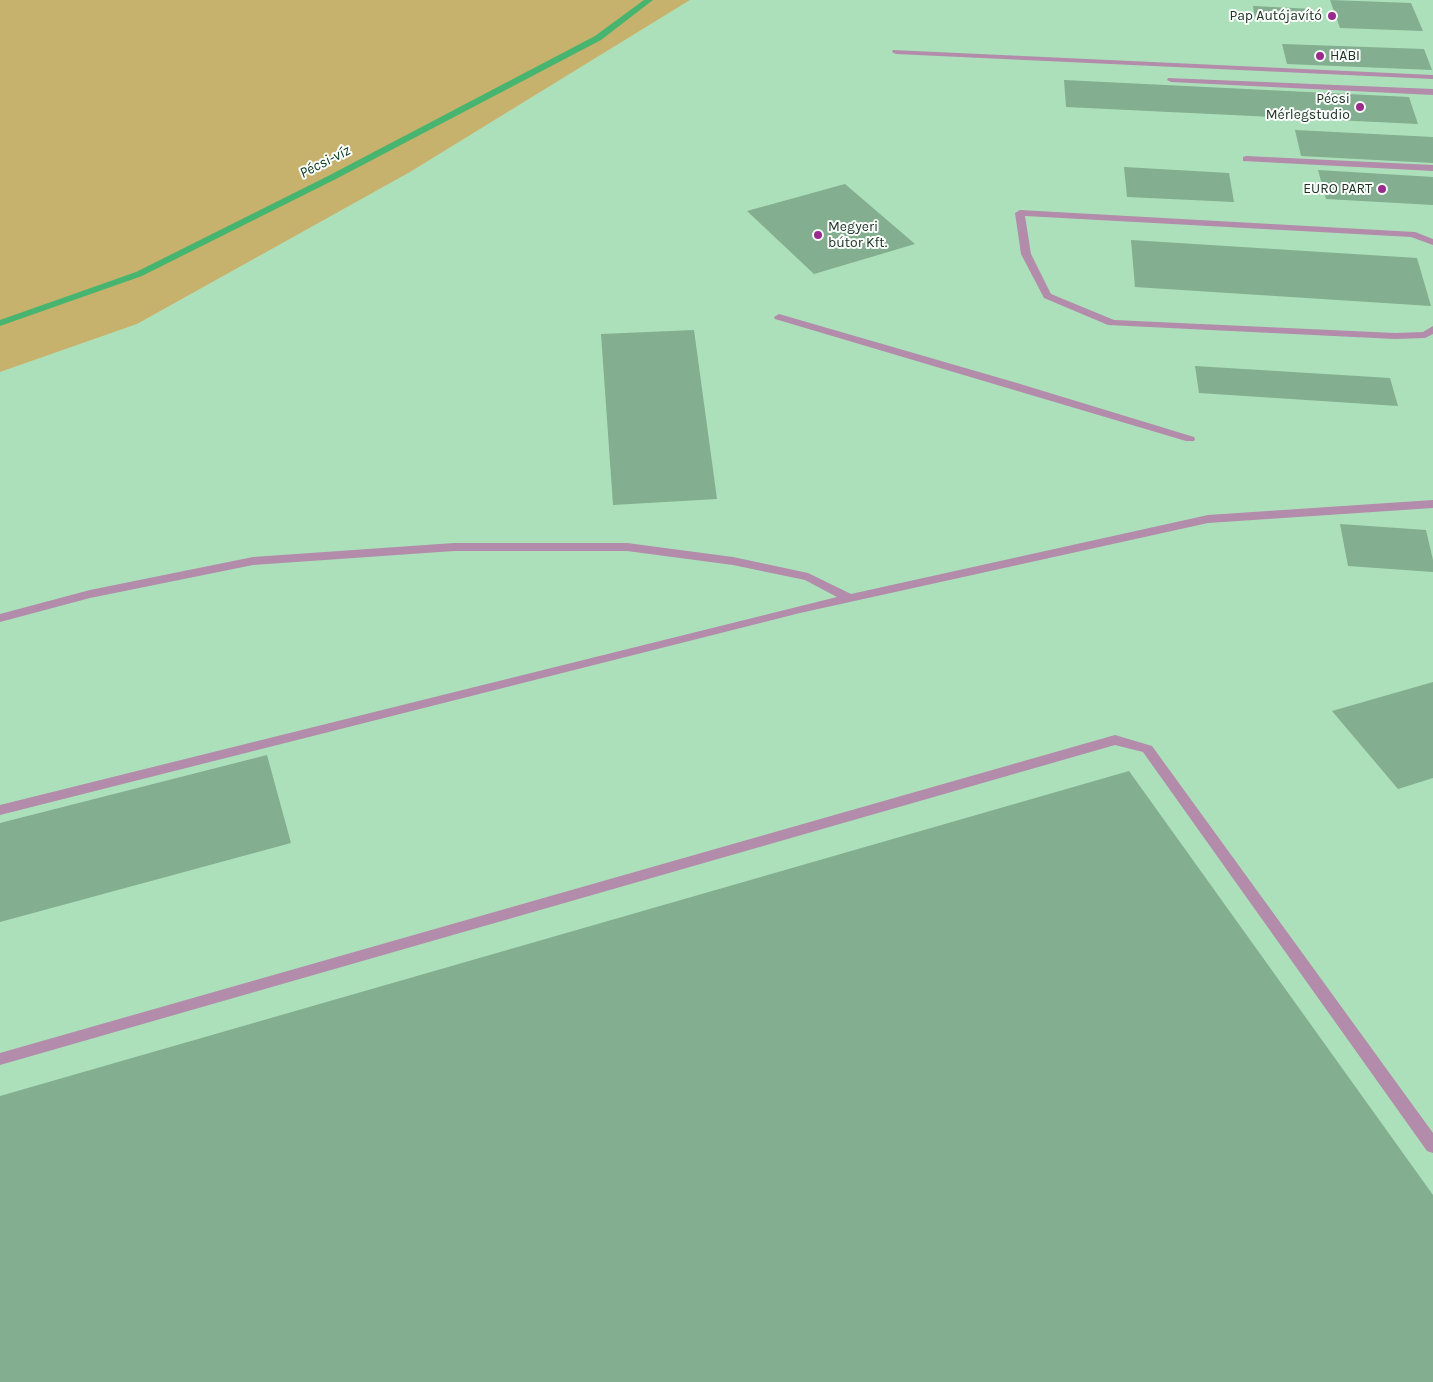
<!DOCTYPE html>
<html>
<head>
<meta charset="utf-8">
<style>
	body { margin:0 }
	canvas { display:block; background:#bce9c8 }
</style>
</head>
<body>
<canvas width="1433" height="1382"></canvas>
<script>
const context = document.querySelector('canvas').getContext('2d');
context.lineJoin = 'round';
function fill(path, color) {
  context.fillStyle = color;
  context.fill(path, 'evenodd');
}
function toPath(rows) {
  const path = new Path2D();
  for (const r of rows) {
    path.moveTo(r[0], r[1]);
    for (let i = 2; i < r.length; i += 2) path.lineTo(r[i], r[i + 1]);
  }
  return path;
}
function stroke(path, color, width, dash) {
  context.strokeStyle = color;
  context.lineWidth = width;
  context.lineCap = dash ? 'butt' : 'round';
  context.setLineDash(dash || []);
  context.stroke(path);
}
function write(font, color, halo, rows, align = 'center') {
  context.font = font + ' Karla,sans-serif';
  context.lineWidth = 4;
  context.setLineDash([]);
  context.textBaseline = 'middle';
  context.strokeStyle = halo;
  context.fillStyle = color;
  for (const [text, x, y, turn = 0] of rows) {
    context.save();
    context.translate(x, y);
    context.rotate((+turn || 0) * Math.PI / 180);
    context.textAlign = isNaN(turn) ? turn : align;
    if (halo) context.strokeText(text, 0, 0);
    context.fillText(text, 0, 0);
    context.restore();
  }
}
const built = toPath([
	[690,0,1433,0,1433,1382,0,1382,0,372,137,324,410,172]
]);
const green = toPath([
	[0,0,690,0,410,172,137,324,0,372]
]);
const stream = toPath([
	[644,0,653,0,601,40,334,180,142,276,0,326,0,320,136,272,328,176,595,36,644,0]
]);
const building = toPath([
	[1330,0,1411,3,1423,31,1340,28],
	[1253,6,1313,9,1316,22,1255,19],
	[1282,44,1424,49,1432,70,1287,64],
	[1064,80,1409,97,1418,124,1066,107],
	[1295,130,1433,137,1433,163,1301,156],
	[1124,167,1229,173,1234,202,1127,197],
	[1318,170,1433,177,1433,205,1326,199],
	[845,184,915,244,814,274,747,211],
	[1131,240,1417,258,1431,306,1135,287],
	[694,330,717,499,613,505,601,334],
	[1195,366,1390,378,1398,406,1199,393],
	[1340,524,1426,530,1433,560,1433,572,1348,566],
	[1433,682,1433,778,1398,789,1332,711],
	[267,755,291,843,0,922,0,823],
	[1129,771,1433,1195,1433,1382,0,1382,0,1096]
]);
const service = toPath([
	[893,50,1433,75,1433,79,896,54,892,52,893,50],
	[1168,78,1433,89,1433,95,1171,82,1167,80,1168,78],
	[1246,156,1433,165,1433,171,1243,161,1243,157,1246,156],
	[1020,210,1415,232,1433,239,1433,245,1411,237,1025,216,1031,254,1051,294,1114,320,1395,333,1423,332,1433,326,1433,334,1425,338,1395,339,1108,325,1044,298,1021,254,1015,213,1020,210],
	[779,314,1017,383,1194,437,1195,439,1194,441,1186,441,775,319,774,317,779,314],
	[1433,500,1433,508,1208,523,800,613,0,815,0,805,837,597,805,580,733,565,627,551,454,551,253,565,90,598,0,622,0,614,90,590,253,557,454,543,627,543,733,557,808,573,851,594,1208,515,1433,500],
	[1115,735,1152,746,1433,1133,1433,1153,1427,1151,1143,752,1115,745,0,1065,0,1053,1115,735]
]);
const markers = [
	[1332,16,5,"#992b8c"],
	[1320,56,5,"#992b8c"],
	[1360,107,5,"#992b8c"],
	[1382,189,5,"#992b8c"],
	[818,235,5,"#992b8c"]
];
const farPoinames = [
	["Pap Autójavító",1322,16],
	["HABI",1330,56,"left"],
	["Pécsi",1350,99],
	["Mérlegstudio",1350,115],
	["EURO PART",1372,189],
	["Megyeri",828,227,"left"],
	["bútor Kft.",828,243,"left"]
];
const farWaternames = [
	["Pécsi-víz",325,162,-27]
];
fill(built, '#ace0ba');
fill(green, '#c6b16d');
fill(stream, '#47b570');
fill(building, '#83ae8f');
fill(service, '#b38bab');
for (const [x, y, r, color] of markers) {
  const dot = new Path2D();
  dot.arc(x, y, r, 0, 2 * Math.PI);
  context.fillStyle = color;
  context.fill(dot);
  stroke(dot, '#fafefb', 2);
}
write('14px', '#213326', '#fafefb', farPoinames, 'right');
write('italic 15px', '#0b391d', '#fafefb', farWaternames);
</script>
</body>
</html>
